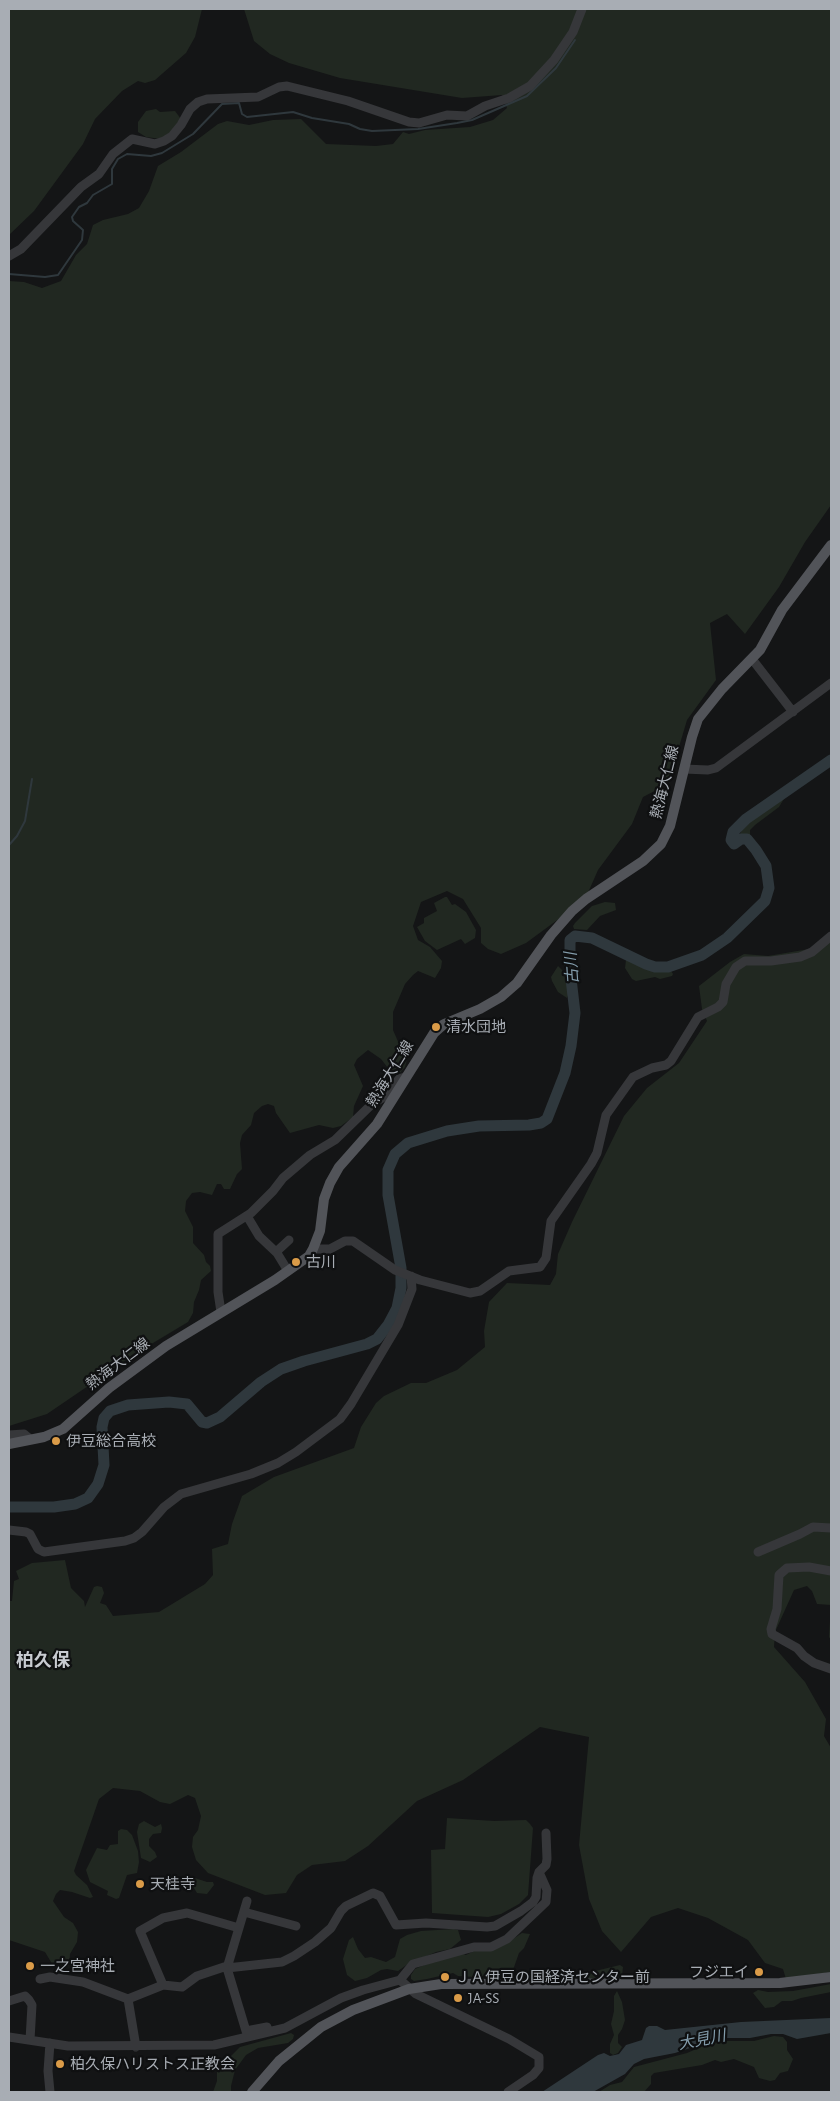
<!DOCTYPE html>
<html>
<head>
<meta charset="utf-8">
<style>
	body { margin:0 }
	#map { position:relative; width:840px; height:2101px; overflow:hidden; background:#141516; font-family:"Alegreya Sans",sans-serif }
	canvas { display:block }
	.frame { position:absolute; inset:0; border:10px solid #a8adb4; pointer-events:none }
</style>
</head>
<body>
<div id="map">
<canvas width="840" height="2101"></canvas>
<div class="frame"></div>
</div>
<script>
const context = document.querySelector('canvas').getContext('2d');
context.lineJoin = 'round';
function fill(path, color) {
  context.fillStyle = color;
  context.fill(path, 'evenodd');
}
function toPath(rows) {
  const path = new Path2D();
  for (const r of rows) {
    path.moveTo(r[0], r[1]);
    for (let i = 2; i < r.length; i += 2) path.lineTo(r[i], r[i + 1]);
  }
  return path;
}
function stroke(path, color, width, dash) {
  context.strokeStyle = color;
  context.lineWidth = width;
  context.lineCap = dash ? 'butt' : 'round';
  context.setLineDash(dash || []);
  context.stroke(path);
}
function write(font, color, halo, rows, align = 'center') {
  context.font = font + ' "Alegreya Sans","Noto Sans JP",sans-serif';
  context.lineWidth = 4.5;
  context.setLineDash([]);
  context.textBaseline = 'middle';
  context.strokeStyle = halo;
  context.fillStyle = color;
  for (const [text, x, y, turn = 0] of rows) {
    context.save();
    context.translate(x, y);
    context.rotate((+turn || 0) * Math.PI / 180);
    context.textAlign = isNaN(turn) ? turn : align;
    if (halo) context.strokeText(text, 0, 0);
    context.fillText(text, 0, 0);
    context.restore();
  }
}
const green = toPath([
	[9,9,202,9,195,37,186,53,155,80,145,83,138,81,122,91,95,119,83,144,34,211,9,235],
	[244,9,831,9,831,505,805,542,779,587,745,634,727,614,710,623,716,680,687,720,668,784,643,797,632,824,598,870,587,895,575,907,526,943,501,954,488,949,481,943,481,928,463,899,447,891,421,902,413,926,418,940,430,947,442,961,441,968,435,978,418,971,413,975,405,984,393,1012,393,1030,400,1046,408,1055,405,1067,399,1074,391,1072,381,1059,368,1050,357,1059,354,1065,363,1086,354,1106,353,1117,341,1126,333,1128,319,1125,290,1133,276,1113,274,1106,268,1104,262,1106,254,1113,251,1125,242,1135,240,1143,242,1169,237,1174,230,1189,224,1189,221,1184,217,1184,212,1195,200,1192,192,1193,186,1201,185,1211,193,1227,193,1243,204,1255,206,1262,210,1266,211,1271,201,1280,199,1290,194,1302,193,1313,188,1322,138,1352,47,1414,9,1426,9,281,24,282,42,288,61,281,76,255,87,244,93,225,103,220,128,214,139,208,149,191,158,166,181,152,218,124,227,121,249,125,273,120,301,119,326,144,376,146,393,144,403,132,409,134,425,130,470,127,493,120,507,108,502,95,462,98,340,78,289,63,270,54,254,41],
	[156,109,160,112,175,111,181,119,173,130,161,139,146,137,138,132,138,122,146,111],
	[781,796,785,796,785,797,779,807,755,825,750,830,750,836,745,837,740,834,744,825],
	[445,897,447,897,452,905,455,904,466,912,476,930,475,938,465,944,461,939,437,950,425,941,417,927,424,923,424,918,437,911,434,903],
	[605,902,615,903,616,910,600,916,587,930,574,929,573,926,575,923,592,906],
	[831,935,831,1640,829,1637,831,1605,817,1604,812,1591,807,1586,794,1590,775,1632,774,1647,805,1682,826,1719,824,1736,831,1748,831,1972,786,1979,783,1969,765,1963,748,1940,708,1918,678,1908,651,1917,621,1952,602,1931,589,1899,579,1845,589,1737,540,1727,463,1780,417,1801,368,1846,345,1861,312,1865,297,1875,286,1893,265,1895,208,1873,196,1860,192,1847,193,1837,198,1830,201,1816,195,1798,188,1795,170,1804,160,1802,140,1791,113,1788,99,1799,74,1871,76,1875,87,1885,93,1897,90,1898,72,1892,60,1890,56,1894,53,1901,64,1917,73,1923,78,1932,77,1942,70,1954,69,1966,60,1969,54,1967,45,1952,9,1940,9,1601,12,1601,14,1581,19,1579,16,1571,32,1563,65,1560,71,1588,84,1601,85,1607,94,1587,97,1586,102,1587,104,1593,100,1603,106,1605,113,1616,159,1612,205,1584,213,1575,212,1549,228,1544,232,1524,242,1496,274,1477,354,1448,361,1427,376,1403,384,1396,411,1383,426,1383,457,1370,485,1347,484,1331,489,1302,507,1283,550,1285,556,1274,558,1254,572,1222,624,1116,647,1088,679,1063,707,1021,702,1009,699,986,730,962,744,954,768,956,821,947],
	[628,959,652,969,671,971,673,974,672,976,660,979,655,977,636,981,632,979,625,968,626,960],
	[558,966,562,970,568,983,569,992,567,998,558,992,552,981,551,977],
	[447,1818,494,1821,526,1820,530,1824,533,1828,528,1895,519,1904,501,1914,488,1917,432,1913,431,1850,445,1849],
	[144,1821,155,1827,161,1824,162,1828,161,1833,153,1834,149,1839,149,1846,155,1852,157,1857,150,1862,141,1858,137,1832,139,1824],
	[121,1829,127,1830,132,1835,138,1851,139,1862,137,1873,127,1875,119,1898,116,1899,107,1895,108,1891,90,1882,86,1870,97,1848,107,1850,110,1845,118,1844,118,1831],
	[192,1877,207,1882,213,1882,214,1885,207,1894,197,1893,189,1880],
	[453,1929,458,1930,461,1940,450,1949,436,1952,408,1964,398,1971,387,1969,381,1970,367,1978,355,1981,347,1975,343,1959,349,1940,353,1937,358,1949,365,1958,371,1957,386,1962,395,1957,400,1939,407,1935,421,1931],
	[522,1933,530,1934,524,1948,519,1953,513,1970,505,1973,476,1977,458,1976,453,1973,427,1979,414,1981,411,1979,411,1975,415,1969,436,1960,463,1954,466,1955,474,1951,510,1941],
	[620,1965,623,1967,622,1976,617,1979,596,1980,566,1978,566,1976,583,1974],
	[831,1984,831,1992,801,1998,792,2001,782,2001,774,2007,765,2008,753,1993,758,1990,768,1992,793,1991],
	[617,1991,622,2002,625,2020,622,2029,618,2035,618,2043,622,2047,618,2053,613,2055,610,2053,610,2044,614,2035,611,2024,614,2011,614,1996],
	[291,2033,294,2035,293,2039,288,2043,258,2048,246,2055,235,2070,231,2086,231,2092,213,2092,217,2081,217,2070,240,2047],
	[774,2036,783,2037,787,2042,787,2050,793,2059,788,2071,780,2073,775,2080,770,2081,759,2078,754,2067,734,2059,721,2062,715,2060,702,2065,654,2073,651,2076,651,2084,644,2092,599,2092,610,2085,622,2082,634,2067,687,2053,715,2041,754,2041]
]);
const water = toPath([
	[831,2018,831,2033,797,2039,783,2034,771,2034,750,2038,720,2038,675,2053,644,2059,634,2064,625,2074,593,2092,542,2092,598,2055,604,2053,610,2056,619,2054,626,2045,642,2040,646,2028,649,2026,657,2026,665,2030,741,2022]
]);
const stream = toPath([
	[9,274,45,277,58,275,82,240,83,230,73,221,72,217,79,207,87,203,93,195,112,184,112,169,118,159,127,154,151,156,162,153,193,134,222,104,239,103,242,114,247,117,293,112,312,118,349,124,360,129,372,131,418,129,457,123,472,120,527,96,556,68,575,40],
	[9,845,17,836,25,821,32,779]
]);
const river = toPath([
	[9,1507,54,1507,75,1504,88,1498,98,1484,104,1465,102,1427,104,1418,110,1411,128,1405,169,1402,187,1404,202,1422,207,1423,220,1417,261,1382,281,1369,304,1361,367,1344,377,1339,388,1325,397,1308,401,1288,401,1268,388,1195,388,1170,395,1154,408,1143,447,1131,479,1126,529,1125,541,1123,547,1119,565,1073,571,1046,575,1013,570,970,570,940,575,936,592,938,646,964,655,967,668,967,702,955,727,938,765,901,769,888,766,866,756,850,747,839,741,839,734,844,731,840,733,832,746,819,831,760]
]);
const minor = toPath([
	[9,256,21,249,81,187,99,174,113,154,132,139,155,144,164,141,172,136,181,125,190,109,198,102,207,99,258,97,279,87,287,86,348,101,409,122,419,123,447,115,467,116,485,106,509,98,530,86,554,60,573,32,582,9],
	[752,659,793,712],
	[684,769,708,770,716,768,831,683],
	[247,1216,259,1236,277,1253,288,1271],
	[313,1249,330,1249,345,1241,353,1241,395,1270,420,1280,470,1293,480,1291,509,1271,540,1267,546,1258,551,1221,591,1164,597,1153,606,1115,633,1077,652,1068,666,1065,671,1061,698,1017,718,1007,723,1002,726,984,736,967,745,961,771,961,800,957,812,952,831,936],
	[276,1252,289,1240],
	[221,1312,218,1292,218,1234,251,1213,273,1191,283,1178,310,1155,335,1140,371,1105,387,1095,399,1079,405,1077],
	[9,1435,24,1434,30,1439],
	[9,1530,26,1532,30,1534,38,1549,44,1552,125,1541,134,1538,142,1532,164,1507,181,1494,251,1474,278,1463,296,1452,340,1419,351,1404,398,1325,412,1289,411,1276],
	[758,1552,800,1534,813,1527,831,1528],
	[831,1571,809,1567,787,1568,779,1575,777,1609,771,1629,772,1634,797,1648,804,1656,814,1663,831,1669],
	[247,1901,227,1968,246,2031,267,2027],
	[244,1912,296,1926],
	[227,1968,282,1962,294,1956,315,1942,331,1928,341,1911,346,1906,373,1893,380,1896,396,1925,426,1923,487,1927,495,1926,521,1911,533,1902,536,1897,537,1878,539,1872,546,1865,547,1859,546,1833],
	[40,1979,50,1977,83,1982,128,1999],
	[400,1980,413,1964,474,1947,491,1947,507,1939,546,1902,547,1890,539,1872],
	[163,1985,182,1987,197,1976,227,1966],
	[9,2001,25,1996,29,2000,32,2005,30,2040],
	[9,2037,68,2046,214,2045,285,2028,341,1998,363,1990,400,1980,416,1994,509,2039,539,2057,539,2068,533,2075,508,2092],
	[50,2043,48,2071,50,2092],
	[136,2047,128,1999,163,1985,140,1931,163,1918,187,1913,239,1928]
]);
const major = toPath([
	[9,1444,44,1437,63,1429,109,1388,166,1346,275,1280,309,1256,313,1249,320,1231,324,1199,330,1183,339,1167,377,1124,434,1033,444,1024,480,1009,501,997,517,983,551,935,572,911,586,899,643,861,661,844,670,826,692,737,698,719,722,689,760,650,782,610,831,545],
	[252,2092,279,2061,321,2027,353,2010,409,1989,441,1984,780,1983,831,1977]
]);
const markers = [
	[436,1027,5,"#da9b48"],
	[296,1262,5,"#da9b48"],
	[56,1441,5,"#da9b48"],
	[140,1884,5,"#da9b48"],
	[30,1966,5,"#da9b48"],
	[759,1972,5,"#da9b48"],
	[445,1977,5,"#da9b48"],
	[458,1998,5,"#da9b48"],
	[60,2064,5,"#da9b48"]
];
const streetNames = [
	["熱海大仁線",665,782,-76],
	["熱海大仁線",390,1074,-58],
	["熱海大仁線",118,1364,-37]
];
const poiNames = [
	["清水団地",446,1027],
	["古川",306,1262],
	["伊豆総合高校",66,1441],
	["天桂寺",150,1884],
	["一之宮神社",40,1966],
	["フジエイ",749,1972,"right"],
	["ＪＡ伊豆の国経済センター前",455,1977],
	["JA-SS",468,1998],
	["柏久保ハリストス正教会",70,2064]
];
const waterNames = [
	["古川",572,968,-94],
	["大見川",702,2040,-11]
];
const quarterNames = [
	["柏久保",43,1661]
];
fill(green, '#212821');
fill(water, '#2f383d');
stroke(stream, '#2f383d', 2);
stroke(river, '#2f383d', 11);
stroke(minor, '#36373a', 9);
stroke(major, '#525459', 10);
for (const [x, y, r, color] of markers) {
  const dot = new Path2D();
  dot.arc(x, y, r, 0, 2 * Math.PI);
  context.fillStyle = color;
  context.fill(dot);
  stroke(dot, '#0f1011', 2);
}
write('15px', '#a8adb4', '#0f1011', streetNames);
write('15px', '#a8adb4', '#0f1011', poiNames, 'left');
write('italic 16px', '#839cab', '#0f1011', waterNames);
write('bold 18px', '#c8cbd1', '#0f1011', quarterNames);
</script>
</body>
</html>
